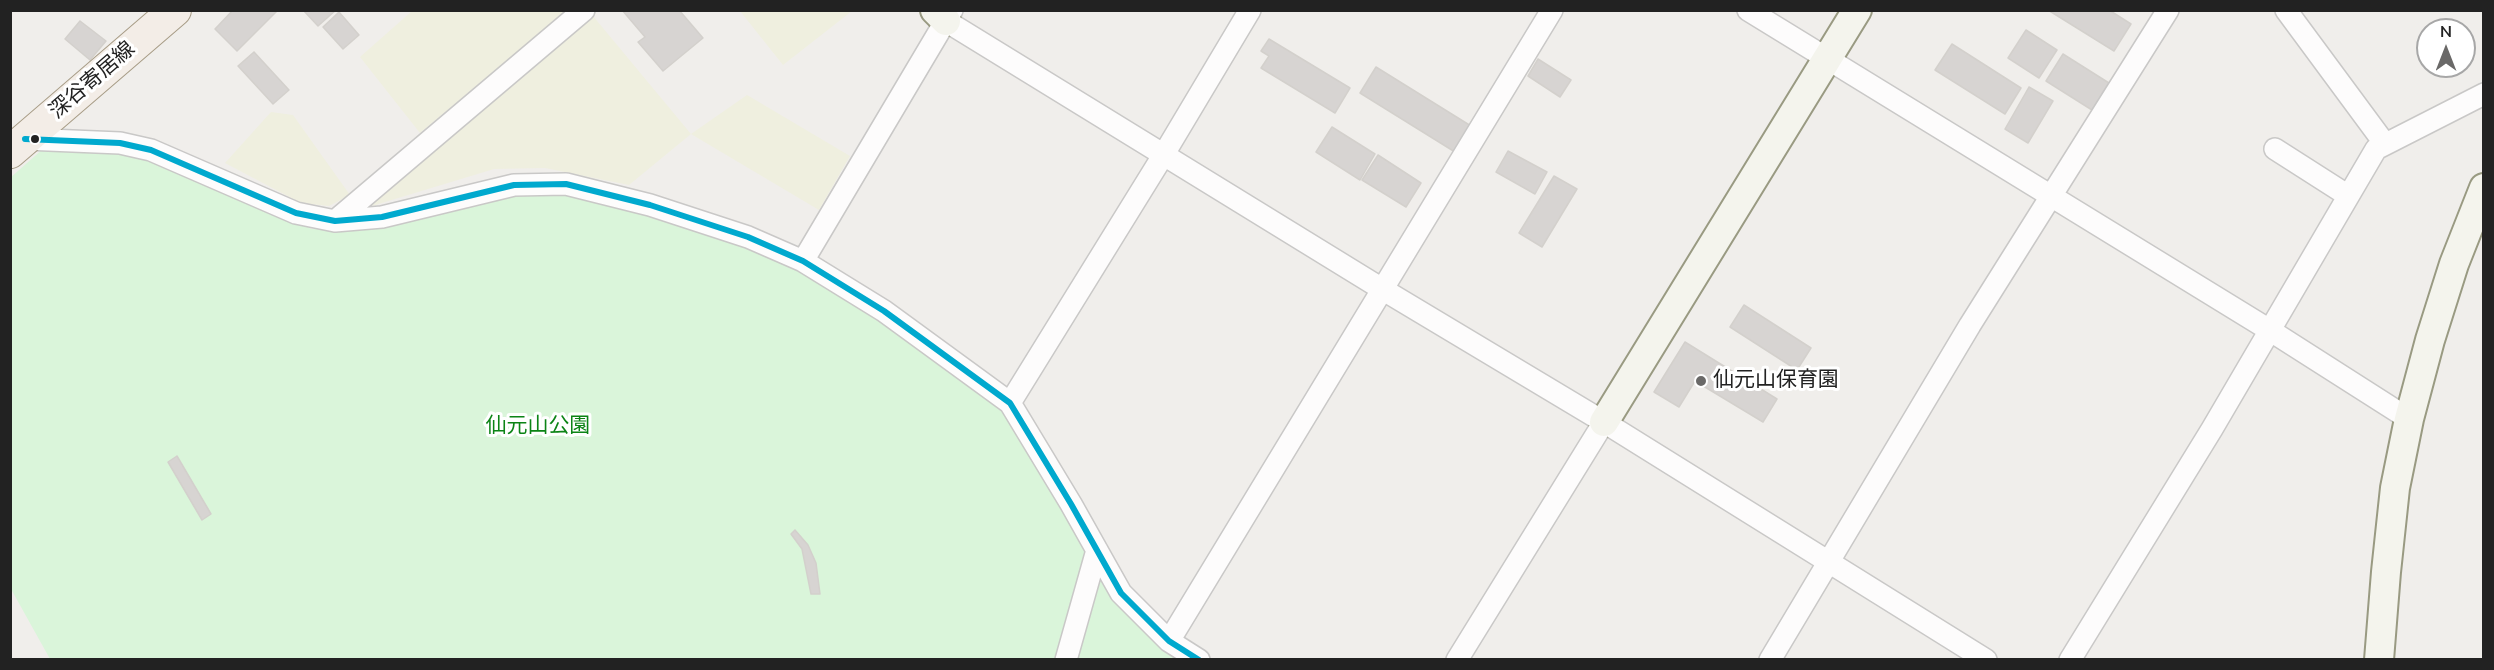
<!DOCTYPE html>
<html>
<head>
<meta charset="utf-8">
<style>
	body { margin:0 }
	#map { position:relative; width:2494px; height:670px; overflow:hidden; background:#f0eeeb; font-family:"Nunito Sans",sans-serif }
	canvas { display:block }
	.frame { position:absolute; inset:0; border:12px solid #222; pointer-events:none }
	.north { position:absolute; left:2416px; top:18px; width:60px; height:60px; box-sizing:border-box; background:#fff; border:2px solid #a7a7a7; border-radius:50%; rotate:0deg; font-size:16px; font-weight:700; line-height:24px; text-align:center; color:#222 }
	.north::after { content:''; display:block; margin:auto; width:21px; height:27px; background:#6a6968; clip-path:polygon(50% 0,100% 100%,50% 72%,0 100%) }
</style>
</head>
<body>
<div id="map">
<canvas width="2494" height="670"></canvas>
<div class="frame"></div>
<div class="north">N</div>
</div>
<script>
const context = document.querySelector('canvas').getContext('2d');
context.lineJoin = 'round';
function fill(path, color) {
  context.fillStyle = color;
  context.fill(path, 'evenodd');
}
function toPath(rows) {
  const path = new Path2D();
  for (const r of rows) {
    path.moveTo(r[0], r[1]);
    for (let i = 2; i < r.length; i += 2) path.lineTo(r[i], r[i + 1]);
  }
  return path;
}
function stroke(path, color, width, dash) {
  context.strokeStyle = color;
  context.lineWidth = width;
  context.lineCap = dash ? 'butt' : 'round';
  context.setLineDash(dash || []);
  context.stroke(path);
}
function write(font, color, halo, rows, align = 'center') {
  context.font = font + ' "Nunito Sans","Noto Sans JP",sans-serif';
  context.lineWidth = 6;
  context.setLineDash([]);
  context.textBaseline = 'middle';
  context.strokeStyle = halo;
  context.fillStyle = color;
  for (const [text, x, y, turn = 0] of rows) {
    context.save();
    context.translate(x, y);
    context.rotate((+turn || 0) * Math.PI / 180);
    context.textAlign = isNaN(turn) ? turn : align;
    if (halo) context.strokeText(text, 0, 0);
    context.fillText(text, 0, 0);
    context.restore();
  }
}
const farmland = toPath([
	[412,11,412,10,566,11,420,133,360,57],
	[740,11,852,11,783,65],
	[593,16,691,134,747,95,850,156,819,210,691,134,629,185,545,168,494,169,372,206,368,201],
	[271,112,293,115,350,195,329,206,301,203,225,163]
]);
const park = toPath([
	[44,148,149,155,312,229,337,229,523,191,564,194,664,217,801,266,884,319,1009,412,1086,542,1185,659,50,659,11,589,10,178]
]);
const building = toPath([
	[233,10,278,10,237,51,215,29,233,10],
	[303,10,336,10,318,26,303,10],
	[622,10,679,10,703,38,663,71,638,42,645,37,622,10],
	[2048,10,2109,10,2131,24,2114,51,2048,10],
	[339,12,359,35,343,49,323,27,339,12],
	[80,21,106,41,90,60,65,39,80,21],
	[2026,30,2057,50,2039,78,2008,58,2026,30],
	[1269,39,1350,88,1335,113,1261,68,1269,56,1261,51,1269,39],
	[1952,44,2021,88,2005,114,1935,70,1952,44],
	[254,52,289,90,273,104,238,66,254,52],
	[2063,54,2109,83,2092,110,2046,81,2063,54],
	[1538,59,1571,80,1560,97,1528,76,1538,59],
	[1376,67,1471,126,1455,152,1360,93,1376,67],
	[2029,87,2053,101,2028,143,2005,129,2029,87],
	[1332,127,1375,154,1360,180,1316,152,1332,127],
	[1508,151,1547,172,1535,194,1496,172,1508,151],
	[1378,155,1421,183,1406,207,1362,180,1378,155],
	[1554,176,1577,189,1542,247,1519,233,1554,176],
	[1744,305,1811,348,1797,370,1730,327,1744,305],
	[1685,342,1777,399,1763,422,1695,381,1679,407,1654,392,1685,342],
	[177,456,211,514,202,520,168,462,177,456],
	[795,530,808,545,816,563,820,594,811,594,802,549,791,534,795,530]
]);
const street = toPath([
	[1748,10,2271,331,2409,419],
	[2286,10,2385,144],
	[946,21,1382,289,1604,422,1986,660],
	[25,139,120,143,151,150,296,213,335,221,382,217,514,185,566,184,650,205,748,237,803,261,884,311,1010,403,1071,504,1121,593,1169,641,1199,660],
	[2275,149,2347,195],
	[335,221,584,10],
	[803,261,952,10],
	[1010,403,1164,154,1250,10],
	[1169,641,1552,10],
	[1066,660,1097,550],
	[1457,660,1604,422],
	[1770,660,1970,325,2168,10],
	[2070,660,2212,429,2376,149,2484,94]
]);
const secondary = toPath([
	[935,10,946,21],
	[1604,422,1857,10],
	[2379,660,2386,572,2395,488,2409,419,2430,340,2454,264,2484,188]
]);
const primary = toPath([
	[10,152,175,10]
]);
const bus1 = toPath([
	[25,139,120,143,151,150,296,213,335,221,382,217,514,185,566,184,650,205,748,237,803,261,884,311,1010,403,1071,504,1121,593,1169,641,1199,660]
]);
const markers = [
	[35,139,5,"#222"],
	[1701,381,6,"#6a6968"]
];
const streetNames = [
	["深谷寄居線",93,81,-41]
];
const poiNames = [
	["仙元山保育園",1713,381]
];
const parkNames = [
	["仙元山公園",538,427]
];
fill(farmland, '#efefdf');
fill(park, '#daf5da');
fill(building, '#d7d4d2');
stroke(building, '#d3d0cc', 1.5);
stroke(street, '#c9c8c7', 24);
stroke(secondary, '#999a82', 32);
stroke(primary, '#a79c86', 34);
stroke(street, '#fdfcfc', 21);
stroke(secondary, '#f4f4ed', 28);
stroke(primary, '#f3ede7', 32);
stroke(bus1, '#00a9ce', 6);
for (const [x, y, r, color] of markers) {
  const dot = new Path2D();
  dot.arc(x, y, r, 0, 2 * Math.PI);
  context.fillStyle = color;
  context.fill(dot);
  stroke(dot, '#fff', 2);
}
write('21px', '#222', '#fff', streetNames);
write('21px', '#222', '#fff', poiNames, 'left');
write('21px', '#0c8416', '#fff', parkNames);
</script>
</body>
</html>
